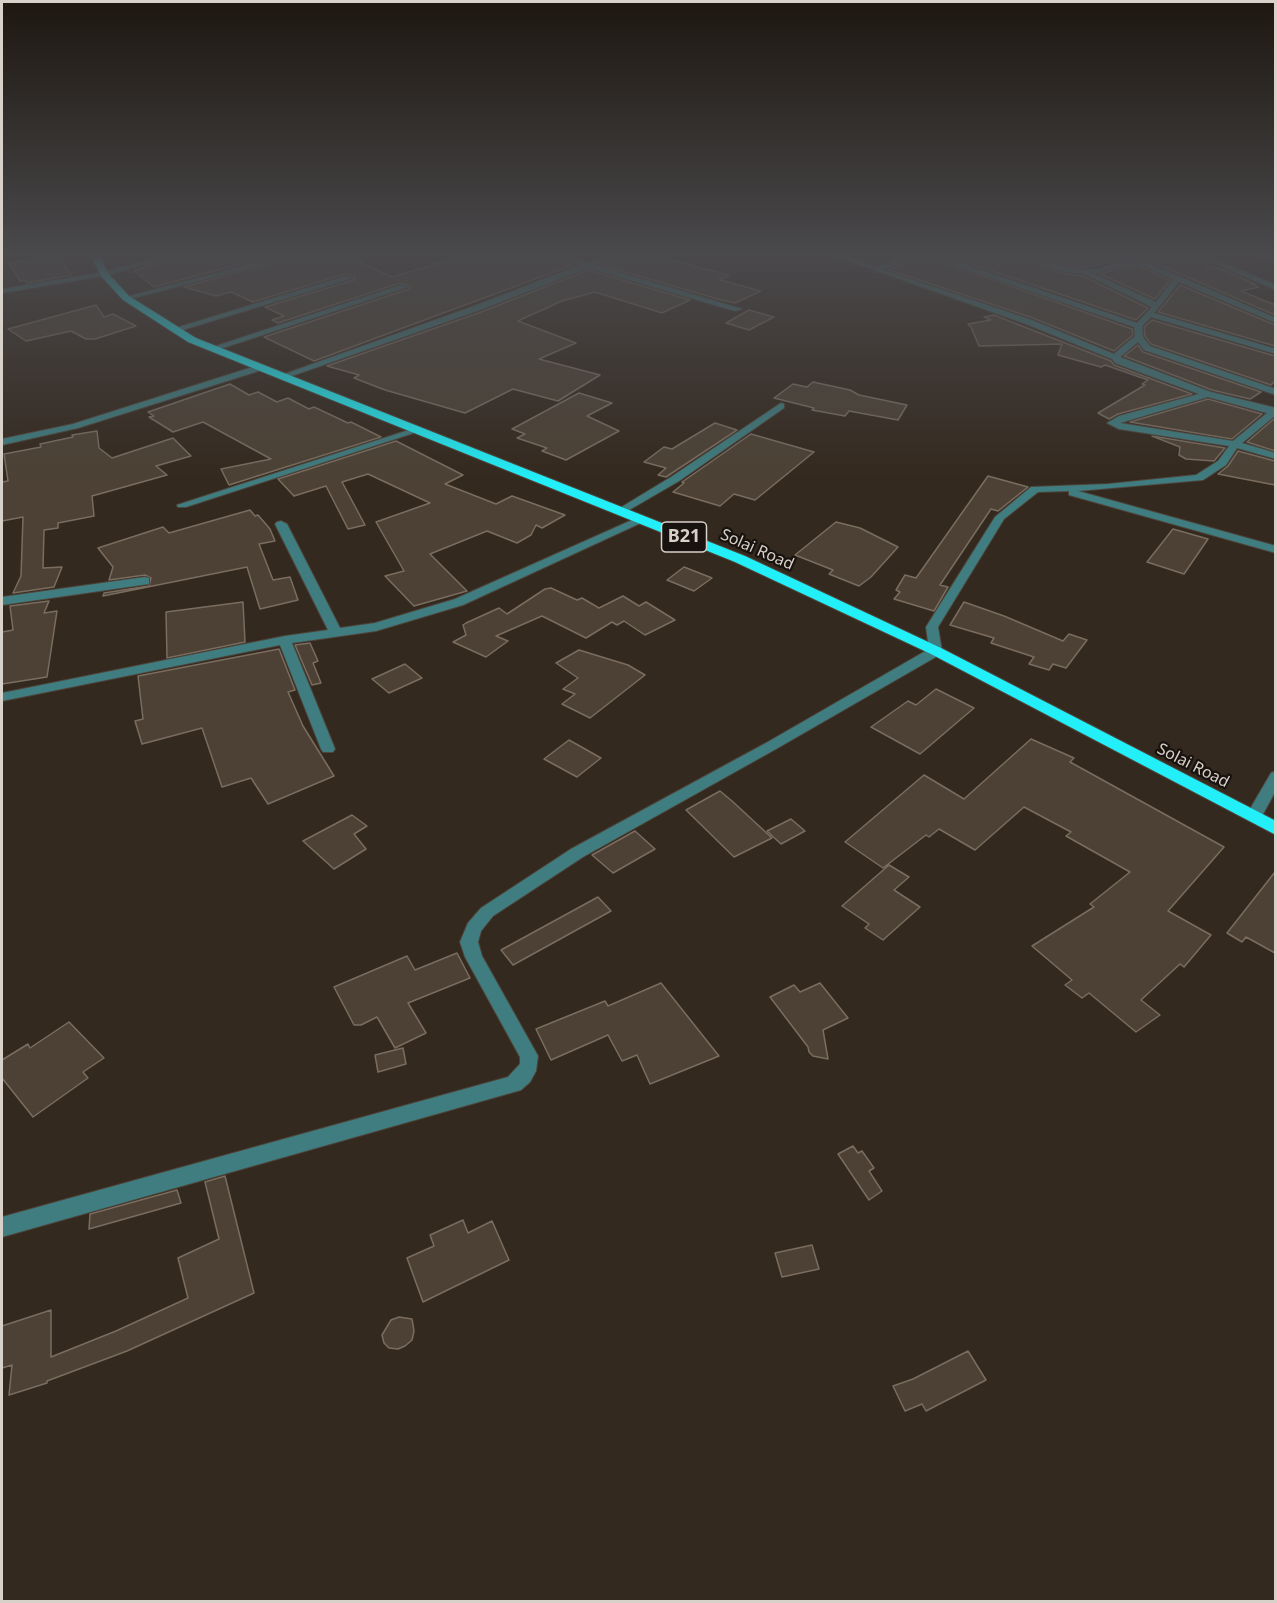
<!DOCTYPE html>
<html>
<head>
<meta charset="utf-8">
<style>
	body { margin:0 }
	#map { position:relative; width:1277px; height:1603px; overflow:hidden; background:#34291e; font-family:"Noto Sans",sans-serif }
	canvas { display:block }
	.frame { position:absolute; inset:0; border:3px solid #d8d1ca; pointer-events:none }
</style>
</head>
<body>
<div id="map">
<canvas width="1277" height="1603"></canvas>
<div class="frame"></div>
</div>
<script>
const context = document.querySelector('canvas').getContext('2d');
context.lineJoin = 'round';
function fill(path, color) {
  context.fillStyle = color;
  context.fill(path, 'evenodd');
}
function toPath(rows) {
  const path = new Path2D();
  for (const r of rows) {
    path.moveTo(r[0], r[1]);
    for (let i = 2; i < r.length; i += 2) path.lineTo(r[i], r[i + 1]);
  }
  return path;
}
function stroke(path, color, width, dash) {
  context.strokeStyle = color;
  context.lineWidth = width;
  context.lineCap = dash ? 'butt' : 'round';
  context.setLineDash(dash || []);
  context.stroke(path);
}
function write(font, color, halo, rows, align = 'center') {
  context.font = font + ' "Noto Sans",sans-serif';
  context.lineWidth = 4.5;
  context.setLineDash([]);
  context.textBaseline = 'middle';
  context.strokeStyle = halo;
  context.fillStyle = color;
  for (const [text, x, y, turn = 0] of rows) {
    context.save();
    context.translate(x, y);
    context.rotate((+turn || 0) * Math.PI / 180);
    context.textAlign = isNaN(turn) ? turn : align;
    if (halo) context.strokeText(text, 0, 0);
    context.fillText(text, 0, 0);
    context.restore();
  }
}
const building = toPath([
	[57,256,72,275,27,283,25,280,20,281,9,263,57,256],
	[178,256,270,256,154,287,134,271,178,256],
	[296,256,348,256,392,277,448,260,448,256,551,256,573,265,314,361,264,337,409,289,410,286,400,283,278,323,272,320,284,316,265,307,354,280,355,277,345,274,253,302,231,292,216,296,184,287,296,256],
	[616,256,654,256,729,275,720,280,761,291,735,303,721,300,601,265,616,256],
	[917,256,926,256,1132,329,1133,335,1114,351,1033,318,889,270,917,256],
	[948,256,1020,256,1060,273,1083,276,1148,308,1136,320,948,256],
	[1042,256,1120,256,1122,259,1085,268,1066,265,1042,256],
	[1139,256,1195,256,1208,263,1208,269,1216,267,1255,284,1251,284,1259,287,1241,291,1275,305,1275,315,1139,256],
	[1134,264,1170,280,1155,299,1100,274,1134,264],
	[588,270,690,300,662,313,595,292,562,301,518,321,576,343,539,359,600,375,558,401,513,389,465,413,385,390,354,378,359,375,327,366,481,312,588,270],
	[1180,285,1275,325,1275,346,1158,312,1180,285],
	[96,305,104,317,113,314,136,326,95,339,86,339,71,331,26,341,8,329,96,305],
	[749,310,774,317,749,330,726,323,749,310],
	[994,315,1111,361,1114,365,1192,394,1118,414,1109,419,1098,413,1145,385,1142,384,1148,380,1105,365,1101,367,1058,355,1062,344,979,346,971,327,968,324,991,320,984,317,994,315],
	[1152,320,1275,356,1275,381,1271,385,1151,344,1145,336,1144,327,1152,320],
	[1138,345,1143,352,1261,392,1250,399,1212,390,1124,356,1138,345],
	[813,382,850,390,859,395,907,405,898,420,849,411,845,416,812,410,814,408,774,398,793,384,807,387,813,382],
	[230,384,249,395,258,392,277,402,288,398,309,409,314,407,348,423,351,422,381,437,229,485,221,469,271,459,203,422,173,432,149,417,154,416,148,412,230,384],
	[579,393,612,403,587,416,619,431,566,460,542,451,547,448,517,438,525,434,512,429,579,393],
	[1208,399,1262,414,1232,439,1130,422,1208,399],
	[1275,418,1275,451,1247,442,1275,418],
	[715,423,737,430,666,477,658,475,666,468,644,462,664,447,672,449,715,423],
	[97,431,99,448,112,458,173,438,191,456,156,466,167,475,92,496,94,516,58,523,58,528,44,530,43,568,62,567,54,587,13,593,21,576,23,517,2,521,2,482,8,481,4,454,41,447,40,444,73,437,72,435,97,431],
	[751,434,814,452,755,500,734,494,720,506,673,492,684,483,682,482,751,434],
	[1152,436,1225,448,1214,461,1186,459,1179,455,1180,447,1152,436],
	[396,441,463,475,445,484,496,504,512,496,565,515,542,528,536,525,531,535,517,543,487,531,430,554,467,591,414,606,385,576,404,571,376,522,430,503,368,474,342,482,365,525,348,529,326,486,294,496,278,479,396,441],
	[1238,451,1275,461,1275,485,1218,474,1228,466,1238,451],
	[988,476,1028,487,998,511,991,509,940,585,948,587,934,611,894,599,900,592,896,590,905,575,916,578,988,476],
	[250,510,255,516,258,515,270,529,275,541,259,544,273,580,290,577,298,600,260,609,247,567,103,596,104,593,149,586,151,578,145,575,109,580,113,567,98,548,163,527,169,533,250,510],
	[836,522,860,528,898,547,871,577,859,586,829,574,833,570,795,555,836,522],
	[1173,529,1208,539,1184,574,1147,562,1173,529],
	[684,567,712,578,694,591,667,580,684,567],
	[551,588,577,600,582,598,599,608,623,596,639,606,646,602,675,620,645,635,624,621,617,625,612,622,586,638,542,616,496,636,508,641,486,657,453,642,466,635,463,625,466,623,499,608,507,614,545,589,551,588],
	[49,601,44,613,57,611,47,677,2,684,2,632,13,630,10,606,49,601],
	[243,602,245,642,167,658,166,612,243,602],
	[964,602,1004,616,1063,641,1069,634,1087,640,1066,668,1053,664,1049,670,1029,664,1034,657,991,643,994,638,950,625,964,602],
	[310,643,318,661,313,663,321,683,312,685,295,645,310,643],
	[279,649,295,690,288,692,303,726,334,776,268,804,251,778,222,787,202,728,142,744,135,721,143,719,138,676,279,649],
	[579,650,628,665,645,675,590,718,562,704,575,694,563,689,578,678,556,663,579,650],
	[405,664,422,678,389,693,372,679,405,664],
	[936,689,974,708,920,754,871,727,908,701,916,705,936,689],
	[1031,739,1074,758,1070,762,1224,847,1168,911,1211,935,1184,967,1180,964,1141,1000,1160,1015,1136,1032,1089,993,1082,998,1065,985,1072,980,1032,946,1094,907,1090,904,1130,872,1066,836,1071,832,1024,807,975,850,939,829,929,837,926,835,883,868,845,842,924,775,964,799,1031,739],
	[569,740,601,758,577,777,544,759,569,740],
	[720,791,732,801,772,838,734,857,686,810,720,791],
	[352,815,367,826,354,834,366,849,334,869,303,841,352,815],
	[791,819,805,831,781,844,767,831,791,819],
	[635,831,655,849,613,873,592,855,635,831],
	[889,865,909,877,894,890,920,907,883,940,865,928,869,924,842,906,889,865],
	[1275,872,1275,953,1246,937,1242,942,1227,933,1275,872],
	[598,897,611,911,513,965,501,950,598,897],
	[457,953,470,978,408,1003,426,1033,395,1048,377,1017,361,1025,354,1025,334,987,407,956,415,970,457,953],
	[661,983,719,1056,650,1084,637,1055,622,1061,608,1035,551,1060,536,1029,605,1001,608,1006,661,983],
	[820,983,848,1018,823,1030,828,1059,813,1056,809,1052,808,1047,770,997,794,985,800,992,820,983],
	[69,1022,104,1058,83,1072,88,1078,33,1117,2,1078,2,1060,28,1044,30,1048,69,1022],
	[403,1048,406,1064,378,1072,375,1055,403,1048],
	[853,1146,858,1153,862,1151,874,1168,869,1171,882,1191,869,1200,838,1154,853,1146],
	[225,1176,254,1293,127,1351,47,1381,47,1383,9,1395,12,1365,2,1368,2,1326,51,1310,51,1357,116,1331,188,1298,178,1258,219,1239,205,1182,225,1176],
	[177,1190,181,1203,89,1229,90,1214,177,1190],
	[463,1220,468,1233,492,1221,509,1260,423,1302,407,1258,434,1246,430,1235,463,1220],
	[812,1245,819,1269,782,1277,775,1253,812,1245],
	[399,1317,412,1319,414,1331,412,1340,405,1346,398,1349,389,1348,384,1343,382,1335,391,1320,399,1317],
	[968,1351,986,1380,926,1411,922,1404,905,1411,893,1386,913,1379,968,1351]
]);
const minor = toPath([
	[163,256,176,256,104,276,2,293,2,289,104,272,163,256],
	[281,256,294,256,126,300,122,298,281,256],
	[553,256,565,256,587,263,603,256,614,256,595,265,742,309,735,311,588,268,480,310,286,378,279,376,474,306,580,265,553,256],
	[835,256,846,256,876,267,904,256,915,256,883,270,1032,320,1114,354,1135,336,1134,327,928,256,940,256,1137,323,1152,307,1084,274,1061,271,1022,256,1034,256,1065,267,1085,270,1097,269,1127,260,1122,256,1132,256,1276,318,1276,323,1179,282,1154,313,1276,349,1276,354,1151,317,1142,326,1143,337,1150,346,1276,389,1276,395,1144,350,1138,342,1120,357,1211,392,1276,408,1276,415,1242,443,1276,453,1276,459,1237,448,1226,465,1203,480,1078,491,1276,546,1276,553,1069,495,1069,491,1038,492,1004,519,938,627,942,651,941,654,776,749,583,857,493,916,481,931,478,942,482,956,538,1056,536,1071,530,1082,521,1090,2,1237,2,1217,508,1077,520,1064,520,1057,465,957,460,942,468,923,481,908,571,849,766,743,929,649,926,627,995,517,1031,487,1108,484,1196,475,1218,461,1229,446,1119,429,1107,423,1119,416,1199,394,1115,363,1112,359,1026,324,835,256],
	[1134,262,1173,279,1156,302,1094,274,1134,262],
	[1208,397,1267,413,1233,441,1120,423,1208,397],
	[1197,256,1207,256,1276,285,1276,290,1197,256],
	[1262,256,1276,258,1276,263,1262,258,1262,256],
	[346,276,353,278,176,332,169,330,346,276],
	[401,285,408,287,217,350,210,348,401,285],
	[262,364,266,367,265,369,78,428,2,445,2,439,73,424,262,364],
	[781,403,784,404,784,408,679,481,624,513,620,514,615,511,671,477,781,403],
	[415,428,423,430,186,507,178,507,177,505,415,428],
	[641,516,646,519,645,521,463,605,376,631,292,643,335,749,333,752,323,752,321,749,280,645,2,701,2,693,285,636,328,630,275,524,277,522,281,521,287,524,340,628,375,623,455,599,641,516],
	[145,577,149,578,149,584,2,605,2,597,145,577],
	[1276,771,1276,790,1262,816,1259,820,1249,820,1246,816,1271,773,1276,771]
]);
const highway = toPath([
	[91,256,100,256,108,273,129,296,196,338,745,556,941,648,1276,821,1276,835,931,654,735,562,188,342,123,300,101,276,91,256]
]);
const farStreetnames = [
	["Solai Road",757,550,24],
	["Solai Road",1193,766,27]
];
const shields = [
	[684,537,45]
];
const shieldNames = [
	["B21",684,537]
];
fill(building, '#4c4134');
stroke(building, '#7a6d60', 1.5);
stroke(minor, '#4e443a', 2);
stroke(highway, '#4e443a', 2);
fill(minor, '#3f7d80');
fill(highway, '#22eff8');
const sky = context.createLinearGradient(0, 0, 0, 481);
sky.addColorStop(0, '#1d1710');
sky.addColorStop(0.53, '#4a494c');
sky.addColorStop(1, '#4a494c00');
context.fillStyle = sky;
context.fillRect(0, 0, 1277, 481);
write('16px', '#d8d1ca', '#18130e', farStreetnames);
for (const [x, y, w] of shields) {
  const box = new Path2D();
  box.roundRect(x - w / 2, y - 15, w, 30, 4.5);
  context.fillStyle = '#18130e';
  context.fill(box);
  stroke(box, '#d8d1ca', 1.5);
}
write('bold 18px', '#d8d1ca', null, shieldNames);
</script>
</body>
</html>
